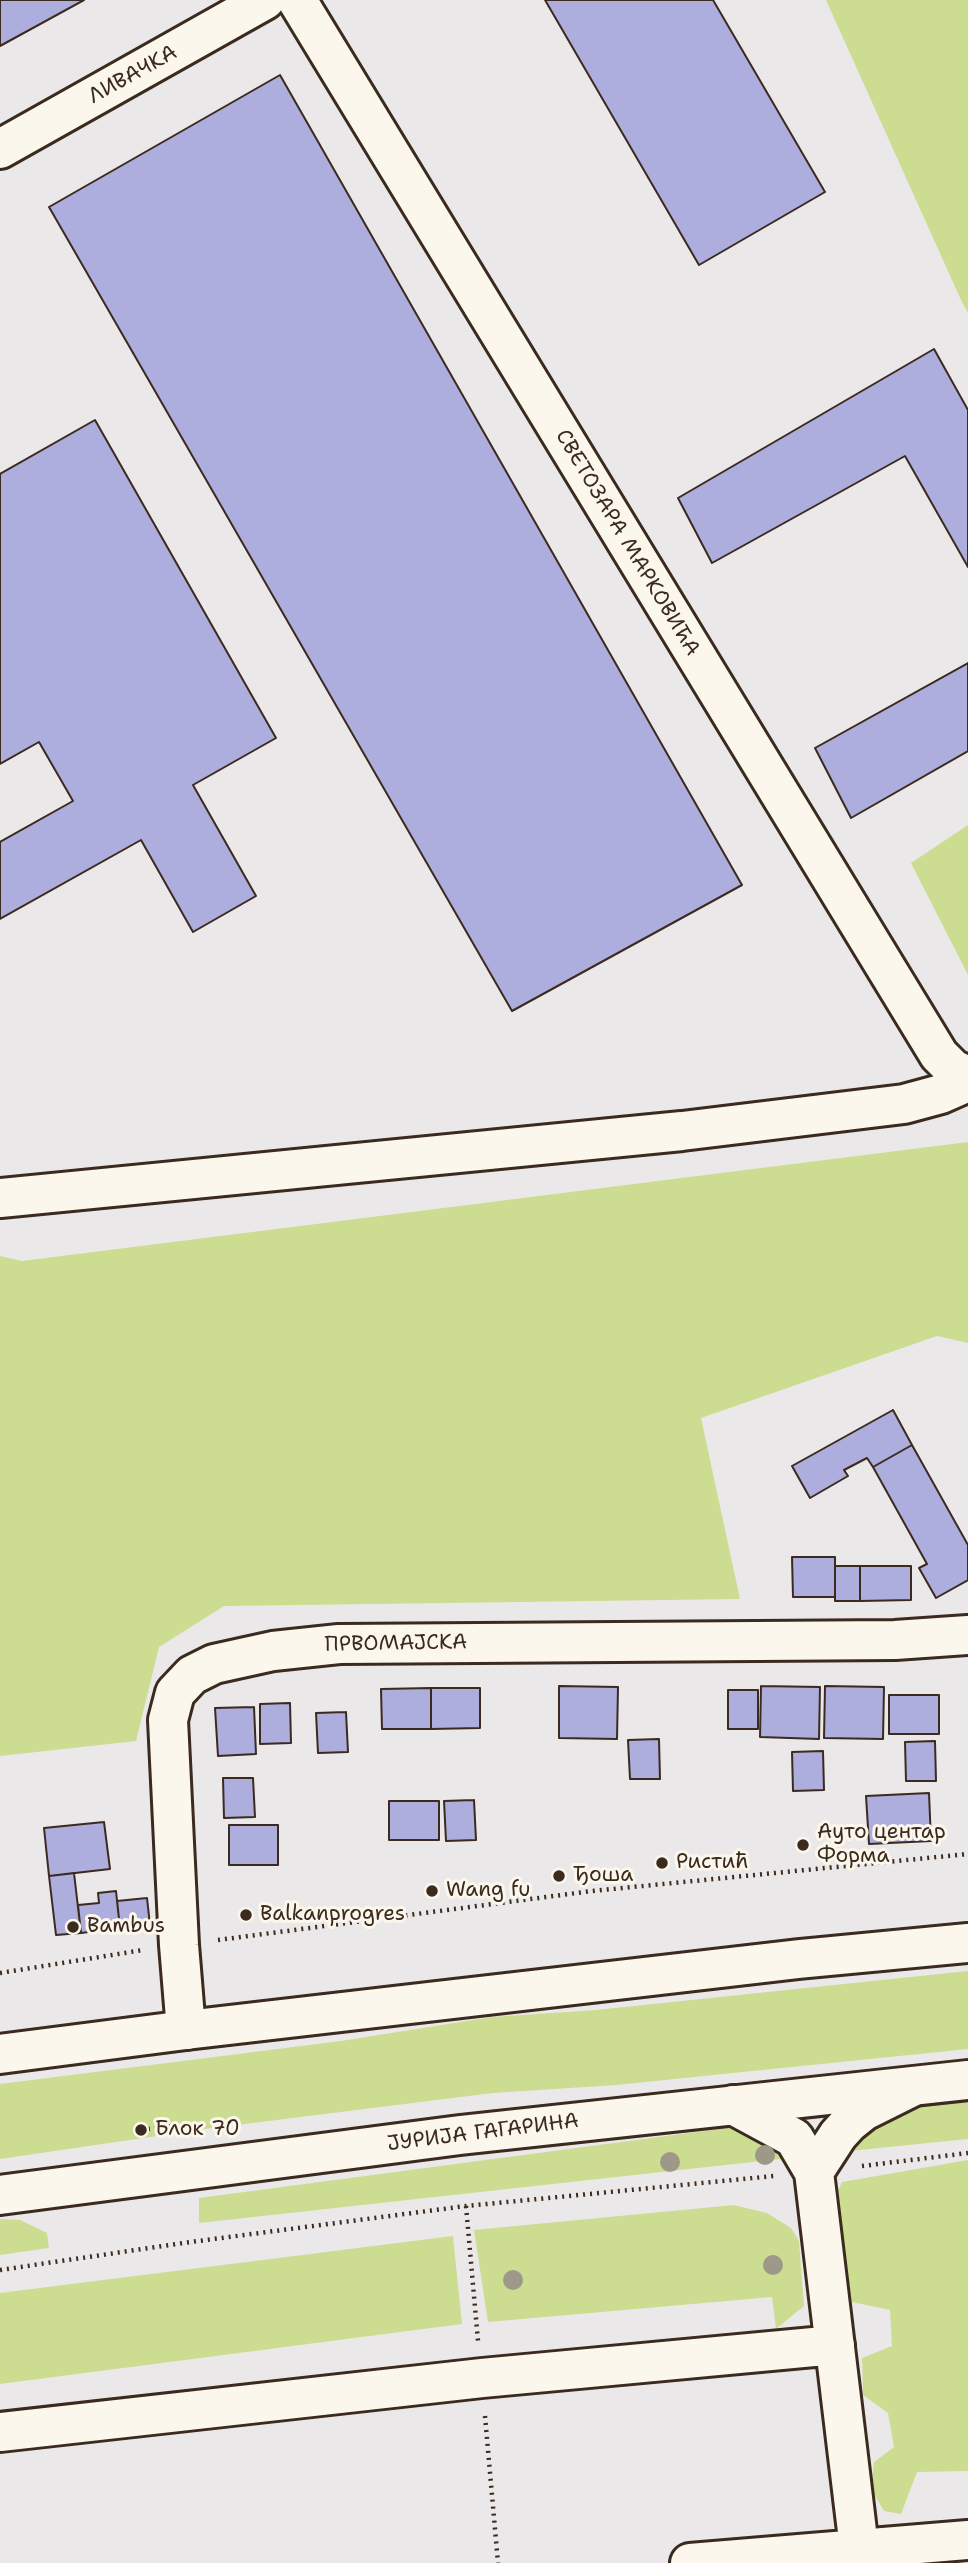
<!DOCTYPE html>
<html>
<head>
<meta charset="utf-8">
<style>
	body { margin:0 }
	canvas { display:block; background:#ebe8e9 }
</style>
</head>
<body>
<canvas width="968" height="2563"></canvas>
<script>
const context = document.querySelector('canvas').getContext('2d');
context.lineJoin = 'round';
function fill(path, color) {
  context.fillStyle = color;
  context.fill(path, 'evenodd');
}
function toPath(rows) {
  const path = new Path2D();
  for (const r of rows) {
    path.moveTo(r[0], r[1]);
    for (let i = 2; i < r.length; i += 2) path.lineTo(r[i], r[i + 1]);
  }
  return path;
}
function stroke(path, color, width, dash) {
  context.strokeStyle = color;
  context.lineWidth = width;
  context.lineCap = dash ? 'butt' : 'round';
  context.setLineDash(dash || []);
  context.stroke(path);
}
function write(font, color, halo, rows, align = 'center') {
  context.font = font + ' "Shantell Sans",sans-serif';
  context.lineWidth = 6;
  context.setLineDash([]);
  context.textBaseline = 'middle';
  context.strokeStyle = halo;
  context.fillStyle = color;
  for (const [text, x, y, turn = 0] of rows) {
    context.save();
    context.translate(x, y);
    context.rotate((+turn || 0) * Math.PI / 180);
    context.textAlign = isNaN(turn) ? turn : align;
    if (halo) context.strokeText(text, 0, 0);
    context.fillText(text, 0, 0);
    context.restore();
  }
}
const green = toPath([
	[826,0,968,0,968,313,961,300],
	[968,825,968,975,911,863],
	[968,1142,968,1343,937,1336,701,1418,740,1599,224,1606,159,1647,136,1741,0,1756,0,1256,22,1261],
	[968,1971,968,2049,616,2085,493,2093,205,2129,0,2159,0,2084,341,2041,492,2017,596,2010],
	[968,2101,968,2139,840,2152,887,2106],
	[742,2126,789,2158,199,2223,199,2198],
	[968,2160,968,2471,917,2472,901,2514,884,2511,871,2489,874,2462,894,2447,888,2413,863,2395,862,2358,892,2346,890,2310,852,2302,836,2194,842,2182],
	[734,2205,767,2213,791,2228,799,2241,804,2306,776,2329,772,2297,488,2322,474,2230],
	[0,2219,20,2220,47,2233,49,2248,0,2255],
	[453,2236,462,2324,0,2384,0,2293]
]);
const building = toPath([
	[0,0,84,0,0,46,0,0],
	[545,0,713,0,825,192,699,265,545,0],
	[280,75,742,885,512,1011,49,207,280,75],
	[934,349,968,410,968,567,905,456,712,563,678,498,934,349],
	[95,420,276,738,193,785,256,896,193,932,141,840,0,919,0,842,73,801,39,742,0,764,0,474,95,420],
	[968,663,968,751,851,818,815,748,968,663],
	[893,1410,912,1445,873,1467,867,1458,844,1470,848,1476,810,1498,792,1466,893,1410],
	[912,1445,968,1545,968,1580,936,1598,919,1568,927,1564,873,1467,912,1445],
	[792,1557,835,1557,835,1597,793,1597,792,1557],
	[835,1566,860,1566,860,1601,835,1601,835,1566],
	[860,1566,911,1566,911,1600,860,1601,860,1566],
	[559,1686,618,1687,617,1739,559,1738,559,1686],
	[761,1686,820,1687,819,1739,760,1737,761,1686],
	[825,1686,884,1687,883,1739,824,1738,825,1686],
	[431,1688,431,1729,382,1729,381,1689,431,1688],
	[431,1688,480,1688,480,1728,431,1729,431,1688],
	[728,1690,758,1690,758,1729,728,1729,728,1690],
	[889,1695,939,1695,939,1734,889,1734,889,1695],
	[290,1703,291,1743,260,1744,260,1704,290,1703],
	[254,1707,256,1754,218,1756,215,1708,254,1707],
	[346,1712,348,1752,318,1753,316,1713,346,1712],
	[659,1739,660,1779,630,1779,628,1740,659,1739],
	[935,1741,936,1781,906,1781,905,1742,935,1741],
	[823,1751,824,1790,793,1791,792,1752,823,1751],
	[223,1778,253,1778,255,1817,224,1818,223,1778],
	[929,1793,931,1841,869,1844,866,1796,929,1793],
	[474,1800,476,1840,446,1841,444,1801,474,1800],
	[389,1801,439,1801,439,1840,389,1840,389,1801],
	[104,1822,110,1869,49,1876,44,1828,104,1822],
	[229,1825,278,1825,278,1865,229,1865,229,1825],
	[74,1873,81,1933,56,1935,49,1876,74,1873],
	[116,1891,120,1928,81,1933,78,1905,99,1903,98,1893,116,1891],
	[147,1898,150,1925,120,1928,117,1901,147,1898]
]);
const path = toPath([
	[218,1940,592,1891,968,1854],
	[0,1973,143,1950],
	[141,2130,172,2126],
	[862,2166,968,2153],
	[466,2206,478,2341],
	[0,2270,183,2243,466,2206,774,2176],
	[485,2416,498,2563]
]);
const minor = toPath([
	[297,0,939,1055,953,1069,968,1076],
	[0,149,265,0],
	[0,1198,682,1131,904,1104,941,1094,968,1082],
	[186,2030,179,1945,168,1720,175,1693,192,1675,214,1664,273,1651,339,1644,895,1640,968,1635],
	[733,2105,794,2138,814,2172,859,2548],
	[814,2172,838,2135,849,2123,864,2111,910,2088],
	[0,2432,482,2378,835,2345],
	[690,2563,968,2540]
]);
const major = toPath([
	[0,2054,186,2030,799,1959,968,1943],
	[0,2195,460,2135,968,2080]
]);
const trees = [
	[765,2155],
	[670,2162],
	[773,2265],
	[513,2280]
];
const markers = [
	[803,1845,7,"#3b2a1e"],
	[662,1863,7,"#3b2a1e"],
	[559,1876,7,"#3b2a1e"],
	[432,1891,7,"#3b2a1e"],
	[246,1915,7,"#3b2a1e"],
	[73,1927,7,"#3b2a1e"],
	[141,2130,7,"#3b2a1e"]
];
const streetNames = [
	["ЛИВАЧКА",133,75,-29],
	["СВЕТОЗАРА МАРКОВИЋА",627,543,59],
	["ПРВОМАЈСКА",396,1644,-1],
	["ЈУРИЈА ГАГАРИНА",483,2133,-7]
];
const poiNames = [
	["Ауто центар",817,1833],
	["Форма",817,1857],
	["Ристић",676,1863],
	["Ђоша",573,1876],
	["Wang fu",446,1891],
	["Balkanprogres",260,1915],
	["Bambus",87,1927],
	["Блок 70",155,2130]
];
fill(green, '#ccdd91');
fill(building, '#adadde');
stroke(building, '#3b2a1e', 2);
stroke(minor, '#3b2a1e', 44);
stroke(major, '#3b2a1e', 44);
stroke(path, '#3b2a1e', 4.5, [2, 5]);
stroke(minor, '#fbf7ec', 38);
stroke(major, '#fbf7ec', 38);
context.fillStyle = '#9e9889';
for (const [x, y] of trees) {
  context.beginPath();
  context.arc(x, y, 10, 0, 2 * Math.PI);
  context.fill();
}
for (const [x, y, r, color] of markers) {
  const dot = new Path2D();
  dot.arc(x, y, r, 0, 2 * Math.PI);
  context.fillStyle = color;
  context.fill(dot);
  stroke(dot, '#fbf7ec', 2.5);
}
write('21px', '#3b2a1e', '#fbf7ec', streetNames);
write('21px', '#3b2a1e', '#fbf7ec', poiNames, 'left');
</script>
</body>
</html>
